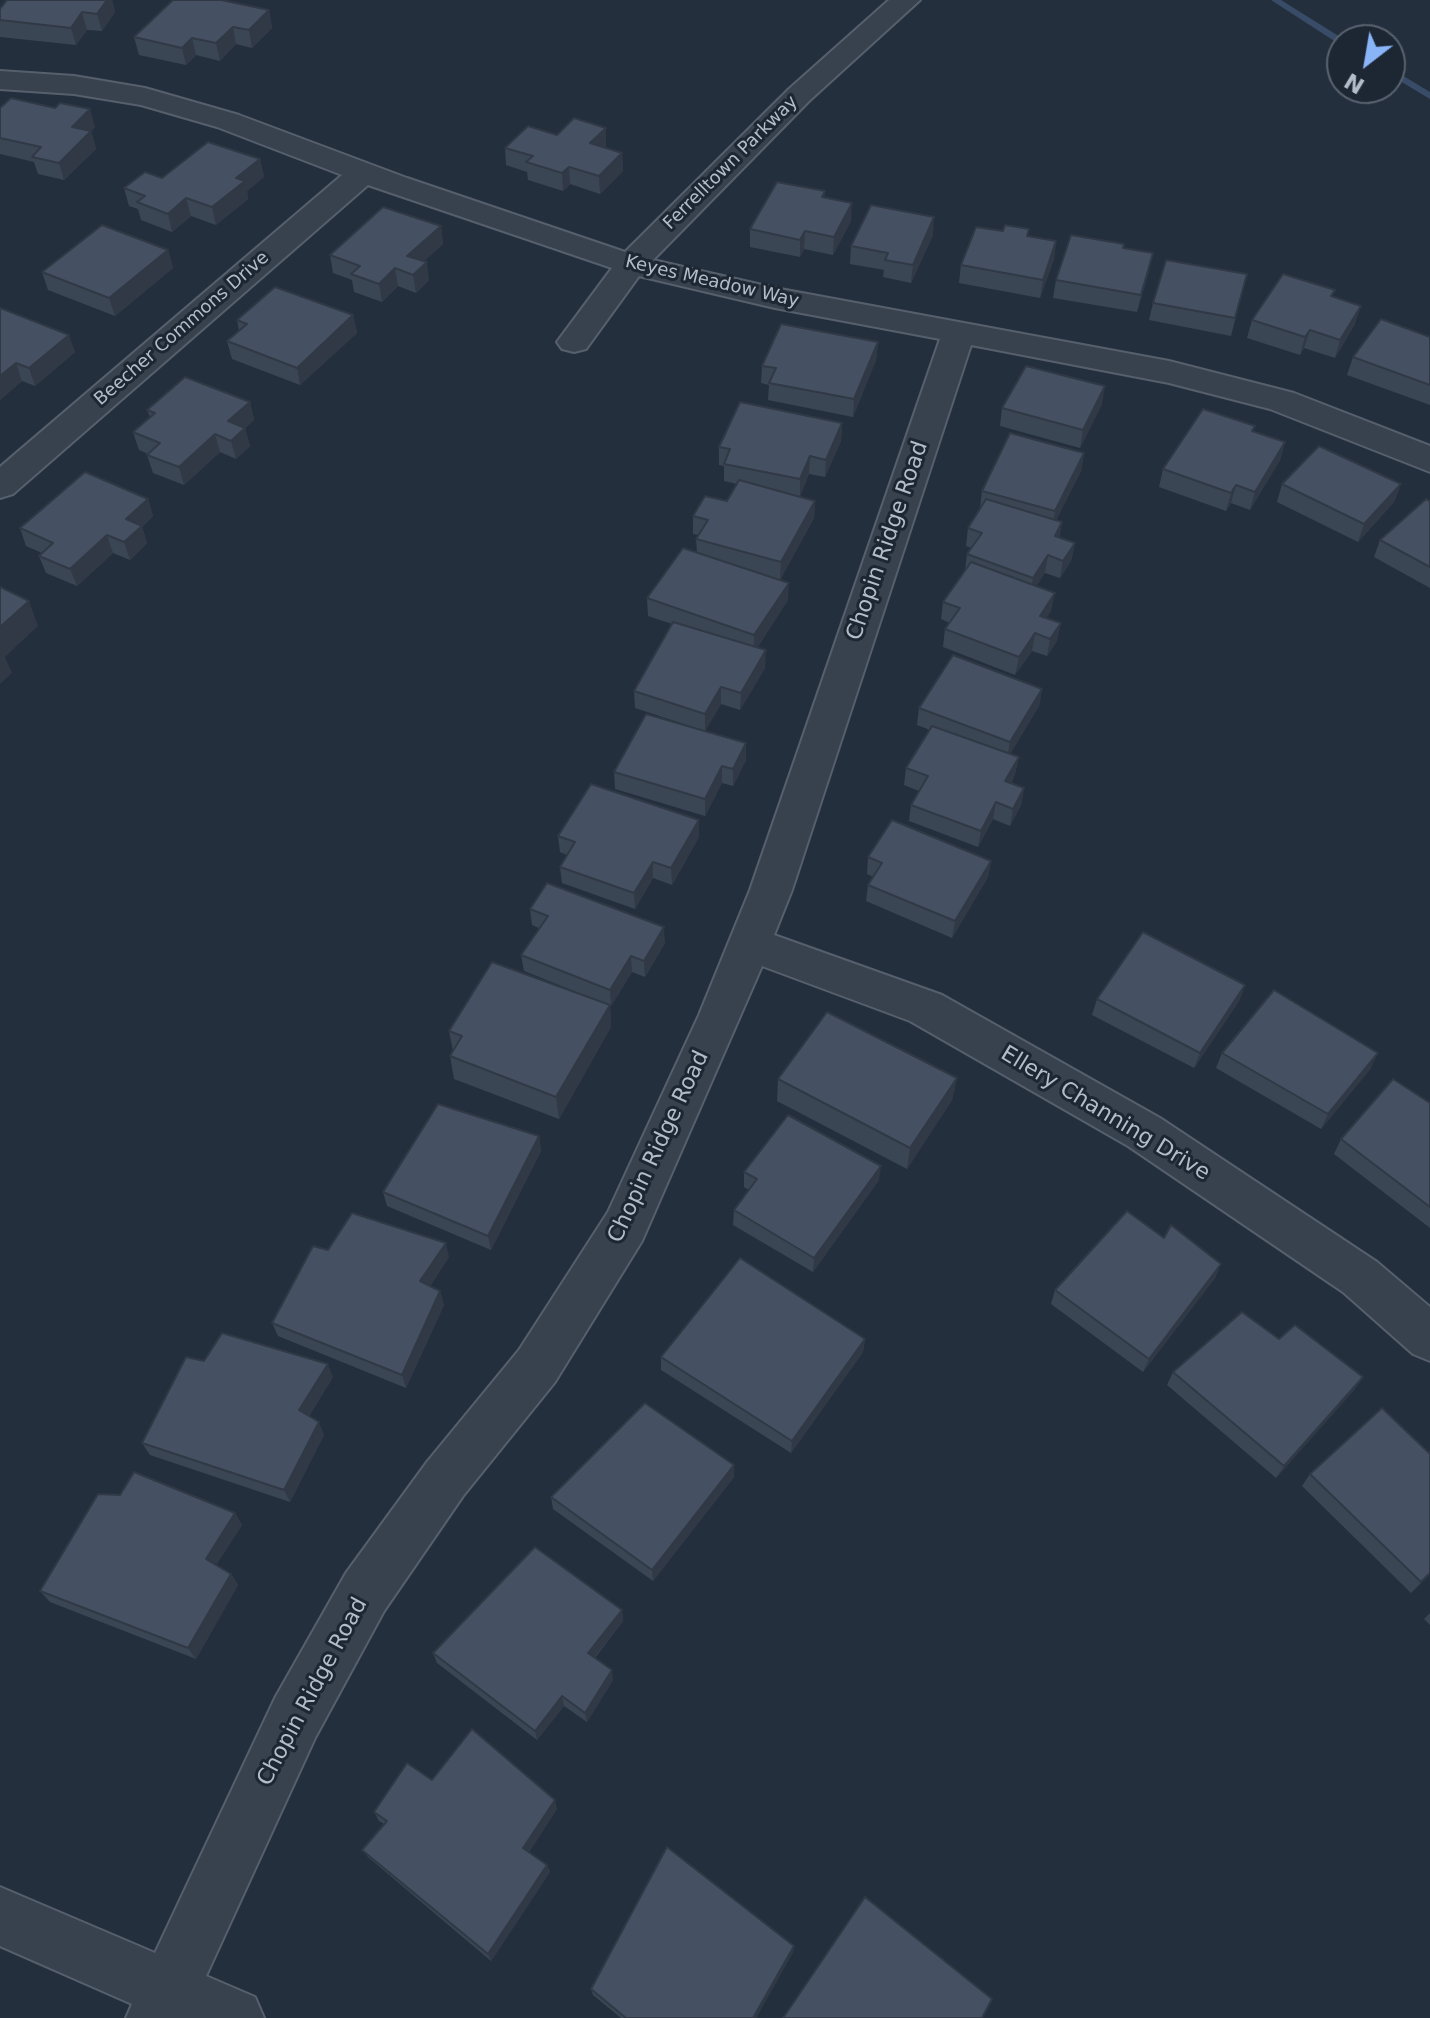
<!DOCTYPE html>
<html>
<head>
<meta charset="utf-8">
<style>
	body { margin:0 }
	#map { position:relative; width:1430px; height:2018px; overflow:hidden; background:#242f3e; font-family:"DejaVu Sans",sans-serif }
	canvas { display:block }
	.north { position:absolute; left:1326px; top:24px; width:80px; height:80px; box-sizing:border-box; background:#1d2633; border:2px solid #59626f; border-radius:50%; rotate:211deg; font-size:22px; font-weight:700; line-height:32px; text-align:center; color:#b4bcc9 }
	.north::after { content:''; display:block; margin:auto; width:28px; height:36px; background:#8ab4f8; clip-path:polygon(50% 0,100% 100%,50% 72%,0 100%) }
</style>
</head>
<body>
<div id="map">
<canvas width="1430" height="2018"></canvas>
<div class="north">N</div>
</div>
<script>
const context = document.querySelector('canvas').getContext('2d');
context.lineJoin = 'round';
function toPath(rows) {
  const path = new Path2D();
  for (const r of rows) {
    path.moveTo(r[0], r[1]);
    for (let i = 2; i < r.length; i += 2) path.lineTo(r[i], r[i + 1]);
  }
  return path;
}
function fill(path, color) {
  context.fillStyle = color;
  context.fill(path, 'evenodd');
}
function stroke(path, color, width, dash) {
  context.strokeStyle = color;
  context.lineWidth = width;
  context.lineCap = dash ? 'butt' : 'round';
  context.setLineDash(dash || []);
  context.stroke(path);
}
function write(font, color, halo, rows, align = 'center') {
  context.font = font + ' "DejaVu Sans",sans-serif';
  context.lineWidth = 6;
  context.setLineDash([]);
  context.textBaseline = 'middle';
  context.strokeStyle = halo;
  context.fillStyle = color;
  for (const [text, x, y, turn = 0] of rows) {
    context.save();
    context.translate(x, y);
    context.rotate((+turn || 0) * Math.PI / 180);
    context.textAlign = isNaN(turn) ? turn : align;
    if (halo) context.strokeText(text, 0, 0);
    context.fillText(text, 0, 0);
    context.restore();
  }
}
const stream = toPath([
	[1271,0,1281,0,1345,40,1342,40,1342,45,1339,44,1271,0],
	[1390,68,1430,92,1430,99,1390,75,1390,68]
]);
const minor = toPath([
	[889,0,920,0,809,101,653,260,775,288,1169,361,1294,393,1430,446,1430,472,1270,409,1169,383,971,345,792,890,774,935,942,995,1160,1118,1377,1262,1430,1307,1430,1361,1413,1354,1343,1292,1128,1146,910,1021,762,966,642,1241,555,1382,463,1496,384,1611,315,1738,206,1976,255,1997,264,2018,126,2018,132,2004,0,1946,0,1887,155,1953,275,1698,346,1573,427,1462,519,1350,608,1212,699,1015,750,890,940,339,775,308,639,276,586,349,574,352,562,349,557,342,612,268,368,185,13,494,0,498,0,467,342,175,217,127,141,105,74,94,0,89,0,71,74,76,145,88,239,115,407,178,625,252,789,89,889,0]
]);
const wall = toPath([
	[7,0,112,0,115,12,102,31,87,30,76,45,0,37,0,9],
	[269,10,272,28,252,48,236,44,220,61,196,55,186,65,139,55,134,37],
	[0,108,95,127,91,131,96,149,64,180,38,174,34,162,0,154],
	[557,135,606,146,604,148,622,153,623,171,600,194,570,184,563,191,528,180,527,172,506,165,505,148],
	[260,159,264,177,247,191,248,199,216,225,191,216,172,232,141,220,138,209,129,206,124,188,162,178],
	[825,191,824,197,851,221,833,255,804,249,800,257,750,247,750,229],
	[441,226,443,244,424,261,429,280,416,293,398,286,382,302,354,292,352,280,333,273,330,255],
	[933,235,911,283,883,277,884,270,850,264,851,246],
	[1028,236,1056,241,1054,259,1040,298,959,283,961,265],
	[1124,244,1123,248,1149,271,1137,312,1053,298,1056,280],
	[168,250,173,268,115,316,48,290,42,272],
	[1247,274,1231,336,1149,320,1153,303],
	[1332,297,1355,324,1335,358,1304,348,1300,355,1247,338,1252,320],
	[0,308,75,352,35,386,22,381,0,400],
	[353,315,357,333,300,385,232,359,227,341,239,331,237,320],
	[1430,337,1430,405,1347,375,1353,357],
	[878,342,876,360,853,417,768,400,769,385,761,383,762,366],
	[250,402,254,420,245,428,250,446,236,459,220,452,184,485,153,473,147,455,148,454,139,450,133,432,150,417,147,410],
	[1102,404,1080,448,1000,426,1002,408],
	[842,423,841,441,825,477,809,474,800,496,815,501,814,518,780,580,788,600,757,648,765,668,740,710,721,704,705,731,746,743,746,760,733,786,722,783,705,816,615,789,614,772,702,730,635,708,634,691,672,624,648,616,647,598,697,553,696,539,699,535,693,534,693,516,727,501,737,484,724,481,724,466,719,465,719,447],
	[1253,431,1285,442,1280,460,1250,510,1231,503,1226,511,1159,487,1163,469],
	[1084,453,1081,471,1056,520,1062,522,1059,538,1075,543,1071,561,1060,578,1045,573,1036,586,1051,611,1046,618,1057,641,1047,656,1032,651,1015,675,943,647,945,629,950,623,941,619,943,602,965,571,967,554,972,548,966,546,968,528,980,508,982,491],
	[1282,484,1401,484,1394,502,1358,542,1277,502],
	[148,499,153,516,142,527,147,543,130,560,113,553,77,586,46,573,39,556,42,553,26,546,20,528],
	[1430,501,1430,588,1374,557,1380,540],
	[1042,689,1039,706,1010,754,1019,757,1015,774,1011,783,1024,788,1021,805,1010,826,993,819,978,847,909,821,911,805,919,791,904,785,906,768,930,730,917,725,919,708],
	[699,820,699,837,672,885,653,878,635,909,562,883,560,867,567,855,560,852,558,836],
	[868,857,991,861,988,877,952,938,866,901,868,885,873,877,867,874],
	[530,909,665,943,645,977,632,972,611,1006,610,1005,611,1027,559,1119,454,1079,450,1056,453,1051,449,1031,594,999,524,971,521,955,539,928,532,925],
	[1245,985,1239,1001,1194,1068,1092,1015,1097,999],
	[1222,1053,1371,1068,1321,1129,1216,1068],
	[957,1078,952,1100,907,1169,777,1101,778,1079],
	[1430,1103,1430,1228,1334,1154,1341,1139],
	[539,1136,541,1151,491,1250,387,1206,383,1192],
	[744,1172,879,1180,813,1272,733,1225,734,1210,749,1190,744,1187],
	[1164,1238,1221,1264,1215,1278,1143,1372,1051,1304,1055,1290],
	[328,1250,449,1257,430,1286,440,1291,444,1305,406,1388,278,1336,272,1323],
	[865,1339,863,1352,791,1453,661,1370,661,1357],
	[1279,1339,1363,1377,1354,1390,1276,1478,1167,1385,1173,1372],
	[204,1361,333,1377,309,1416,324,1435,290,1502,150,1455,142,1443],
	[1429,1453,1430,1574,1411,1593,1302,1486,1310,1474],
	[734,1465,734,1477,653,1581,553,1509,551,1497],
	[235,1513,242,1525,216,1565,231,1574,238,1585,196,1659,50,1602,40,1591],
	[622,1610,623,1621,595,1658,613,1680,587,1722,564,1706,537,1740,437,1663,433,1653],
	[1430,1613,1430,1625,1424,1619],
	[432,1780,557,1809,529,1852,547,1865,550,1872,491,1961,368,1857,362,1850,384,1824,379,1821,374,1812],
	[794,1946,793,1952,756,2018,621,2018,593,1995,591,1989]
]);
const shadedWall = toPath([
	[102,0,112,0,115,12,102,31,97,14],
	[269,10,272,28,252,48,249,30],
	[82,12,87,30,76,45,71,28],
	[233,27,236,44,220,61,216,43],
	[192,38,196,55,186,65,182,48],
	[90,109,95,127,91,131,96,149,64,180,59,163,72,127],
	[606,128,606,146,591,161,590,143],
	[622,153,623,171,600,194,599,176],
	[260,159,264,177,247,191,248,199,216,225,212,207,236,178],
	[569,167,570,184,563,191,562,173],
	[186,198,191,216,172,232,168,214],
	[852,203,851,221,833,255,834,237],
	[934,217,933,235,911,283,913,265],
	[441,226,443,244,409,274,407,256],
	[805,231,804,249,800,257,800,240],
	[1056,241,1054,259,1040,298,1043,280],
	[168,250,173,268,115,316,109,298],
	[1153,253,1149,271,1137,312,1141,295],
	[427,262,429,280,416,293,413,275],
	[395,268,398,286,382,302,379,284],
	[1361,306,1355,324,1335,358,1340,340],
	[353,315,357,333,300,385,297,368],
	[1310,330,1304,348,1300,355,1305,337],
	[69,335,75,352,35,386,29,368],
	[878,342,876,360,853,417,854,399],
	[16,363,22,381,0,400,0,376],
	[1105,386,1102,404,1080,448,1083,430],
	[250,402,254,420,232,439,228,421],
	[842,423,841,441,825,477,826,460],
	[245,428,250,446,236,459,231,441],
	[215,434,220,452,184,485,179,467],
	[1285,442,1280,460,1250,510,1255,492],
	[1084,453,1081,471,1052,529,1055,511],
	[810,456,809,474,800,497,800,479],
	[1401,484,1394,502,1358,542,1364,524],
	[1236,485,1231,503,1226,511,1231,493],
	[148,499,153,516,142,527,147,543,130,560,124,542,126,519],
	[815,501,814,518,780,580,781,562],
	[1062,522,1058,540,1055,536],
	[107,535,113,553,77,586,70,569],
	[1075,543,1071,561,1060,578,1063,561],
	[1048,555,1045,573,1030,596,1033,578],
	[789,583,788,600,754,652,754,635],
	[1055,593,1051,611,1037,633,1040,616],
	[29,601,38,626,5,657,12,673,0,684,0,627],
	[1061,623,1057,641,1047,656,1050,639],
	[1035,633,1032,651,1015,675,1019,657],
	[766,650,765,668,740,710,741,693],
	[721,687,721,704,705,731,705,714],
	[1042,689,1039,706,1007,759,1010,742],
	[746,743,746,760,733,786,733,769],
	[1019,757,1015,774,1002,798,1005,781],
	[722,766,722,783,705,816,705,799],
	[1024,788,1021,805,1010,826,1013,809],
	[996,802,993,819,978,847,981,831],
	[699,820,699,837,672,885,671,868],
	[991,861,988,877,952,938,955,921],
	[653,862,653,878,635,909,634,893],
	[664,927,665,943,645,977,644,961],
	[631,956,632,972,611,1006,610,990],
	[1245,985,1239,1001,1194,1068,1200,1053],
	[610,1005,611,1027,559,1119,556,1097],
	[1378,1053,1371,1068,1321,1129,1328,1114],
	[957,1078,952,1100,907,1169,910,1148],
	[539,1136,541,1151,491,1250,488,1236],
	[881,1166,879,1180,813,1272,814,1258],
	[446,1243,449,1257,424,1295,420,1281],
	[1221,1264,1215,1278,1143,1372,1149,1359],
	[440,1291,444,1305,406,1388,402,1375],
	[865,1339,863,1352,791,1453,792,1441],
	[328,1364,333,1377,304,1423,299,1410],
	[1363,1377,1354,1390,1276,1478,1284,1466],
	[319,1422,324,1435,290,1502,284,1490],
	[734,1465,734,1477,653,1581,652,1570],
	[235,1513,242,1525,213,1570,206,1559],
	[231,1574,238,1585,196,1659,188,1648],
	[622,1610,623,1621,590,1663,588,1653],
	[612,1670,613,1680,587,1722,585,1713],
	[562,1696,564,1706,537,1740,535,1731],
	[555,1800,557,1809,526,1856,523,1848],
	[547,1865,550,1872,491,1961,488,1954],
	[794,1946,793,1952,756,2018,753,2018]
]);
const building = toPath([
	[7,0,107,0,97,14,82,12,71,28,0,20,0,9,7,0],
	[173,0,221,0,269,10,249,30,233,27,216,43,192,38,182,48,134,37,173,0],
	[11,98,55,108,60,103,90,109,72,127,91,131,59,163,32,157,41,147,0,138,0,108,11,98],
	[574,118,606,128,590,143,622,153,599,176,569,167,562,173,526,162,533,156,505,148,528,126,557,135,574,118],
	[208,142,260,159,236,178,245,181,212,207,186,198,168,214,137,202,145,196,124,188,145,172,162,178,208,142],
	[777,182,825,191,822,197,852,203,834,237,805,231,800,240,750,229,777,182],
	[871,205,934,217,913,265,885,260,888,253,851,246,871,205],
	[383,207,441,226,407,256,427,262,413,275,395,268,379,284,351,274,360,266,330,255,383,207],
	[102,225,168,250,109,298,42,272,102,225],
	[1005,225,1029,229,1027,236,1056,241,1043,280,961,265,976,227,1003,231,1005,225],
	[1071,235,1124,244,1123,248,1153,253,1141,295,1056,280,1071,235],
	[1166,260,1247,274,1235,318,1153,303,1166,260],
	[1283,274,1335,290,1331,296,1361,306,1340,340,1310,330,1305,337,1252,320,1283,274],
	[275,287,353,315,297,368,227,341,247,324,237,320,275,287],
	[0,308,69,335,29,368,16,363,0,376,0,308],
	[1381,319,1430,337,1430,385,1353,357,1381,319],
	[781,324,878,342,854,399,769,383,776,368,762,366,781,324],
	[1026,366,1105,386,1083,430,1002,408,1026,366],
	[185,377,250,402,228,421,245,428,231,441,215,434,179,467,147,455,160,443,133,432,155,413,147,410,185,377],
	[740,402,842,423,826,460,810,456,800,479,724,464,730,449,719,447,740,402],
	[1203,409,1255,426,1252,431,1285,442,1255,492,1236,485,1231,493,1163,469,1203,409],
	[1010,433,1084,453,1055,511,982,491,1010,433],
	[1319,446,1401,484,1364,524,1282,484,1319,446],
	[85,472,148,499,126,519,142,526,124,542,107,535,70,569,39,556,53,543,20,528,85,472],
	[739,480,815,501,781,562,696,539,708,520,693,516,705,496,727,501,739,480],
	[986,499,1062,522,1055,536,1075,543,1063,561,1048,555,1033,578,967,554,982,533,968,528,986,499],
	[1426,499,1430,501,1430,567,1380,540,1426,499],
	[683,548,789,583,754,635,647,598,683,548],
	[971,562,1055,593,1040,616,1061,623,1050,639,1035,633,1019,657,945,629,960,608,943,602,971,562],
	[0,587,29,601,0,627,0,587],
	[673,622,766,650,741,693,721,687,705,714,634,691,673,622],
	[953,655,1042,689,1010,742,919,708,953,655],
	[646,714,746,743,733,769,722,766,705,799,614,772,646,714],
	[932,726,1019,757,1005,781,1024,788,1013,809,996,802,981,831,911,805,928,776,906,768,932,726],
	[591,784,699,820,671,868,653,862,634,893,560,867,575,842,558,836,591,784],
	[892,820,991,861,955,921,868,885,882,863,868,857,892,820],
	[547,883,664,927,644,961,631,956,610,990,521,955,548,916,530,909,547,883],
	[1143,932,1245,985,1200,1053,1097,999,1143,932],
	[492,962,610,1005,556,1097,450,1056,462,1036,449,1031,492,962],
	[1274,990,1378,1053,1328,1114,1222,1053,1274,990],
	[827,1012,957,1078,910,1148,778,1079,827,1012],
	[1393,1079,1430,1103,1430,1207,1341,1139,1393,1079],
	[438,1104,539,1136,488,1236,383,1192,438,1104],
	[788,1115,881,1166,814,1258,734,1210,757,1179,744,1172,788,1115],
	[1127,1211,1164,1238,1171,1225,1221,1264,1149,1359,1055,1290,1127,1211],
	[352,1213,446,1243,420,1281,440,1291,402,1375,272,1323,313,1246,328,1250,352,1213],
	[740,1258,865,1339,792,1441,661,1357,740,1258],
	[1242,1312,1279,1339,1295,1325,1363,1377,1284,1466,1173,1372,1242,1312],
	[222,1333,328,1364,299,1410,319,1422,284,1490,142,1443,186,1357,204,1361,222,1333],
	[645,1403,734,1465,652,1570,551,1497,645,1403],
	[1382,1408,1429,1453,1430,1452,1430,1573,1421,1582,1310,1474,1382,1408],
	[134,1472,235,1513,206,1559,231,1574,188,1648,40,1591,98,1494,120,1495,134,1472],
	[535,1547,622,1610,588,1653,612,1670,585,1713,562,1696,535,1731,433,1653,535,1547],
	[472,1729,555,1800,523,1848,547,1865,488,1954,362,1850,387,1821,374,1812,407,1763,432,1780,472,1729],
	[667,1847,794,1946,753,2018,626,2018,591,1989,667,1847],
	[865,1897,992,1999,982,2018,783,2018,865,1897]
]);
const farStreetnames = [
	["Ferrelltown Parkway",731,163,-45],
	["Keyes Meadow Way",712,282,13],
	["Beecher Commons Drive",182,329,-41]
];
const streetNames = [
	["Chopin Ridge Road",888,541,-71],
	["Ellery Channing Drive",1105,1114,31],
	["Chopin Ridge Road",659,1147,-65],
	["Chopin Ridge Road",313,1692,-62]
];
fill(stream, '#394c67');
stroke(minor, '#565f6c', 4);
fill(minor, '#38414e');
fill(wall, '#3b4654');
fill(shadedWall, '#303945');
fill(building, '#455162');
stroke(building, '#303945', 2);
write('18px', '#b4bcc9', '#1d2633', farStreetnames);
write('22px', '#b4bcc9', '#1d2633', streetNames);
</script>
</body>
</html>
